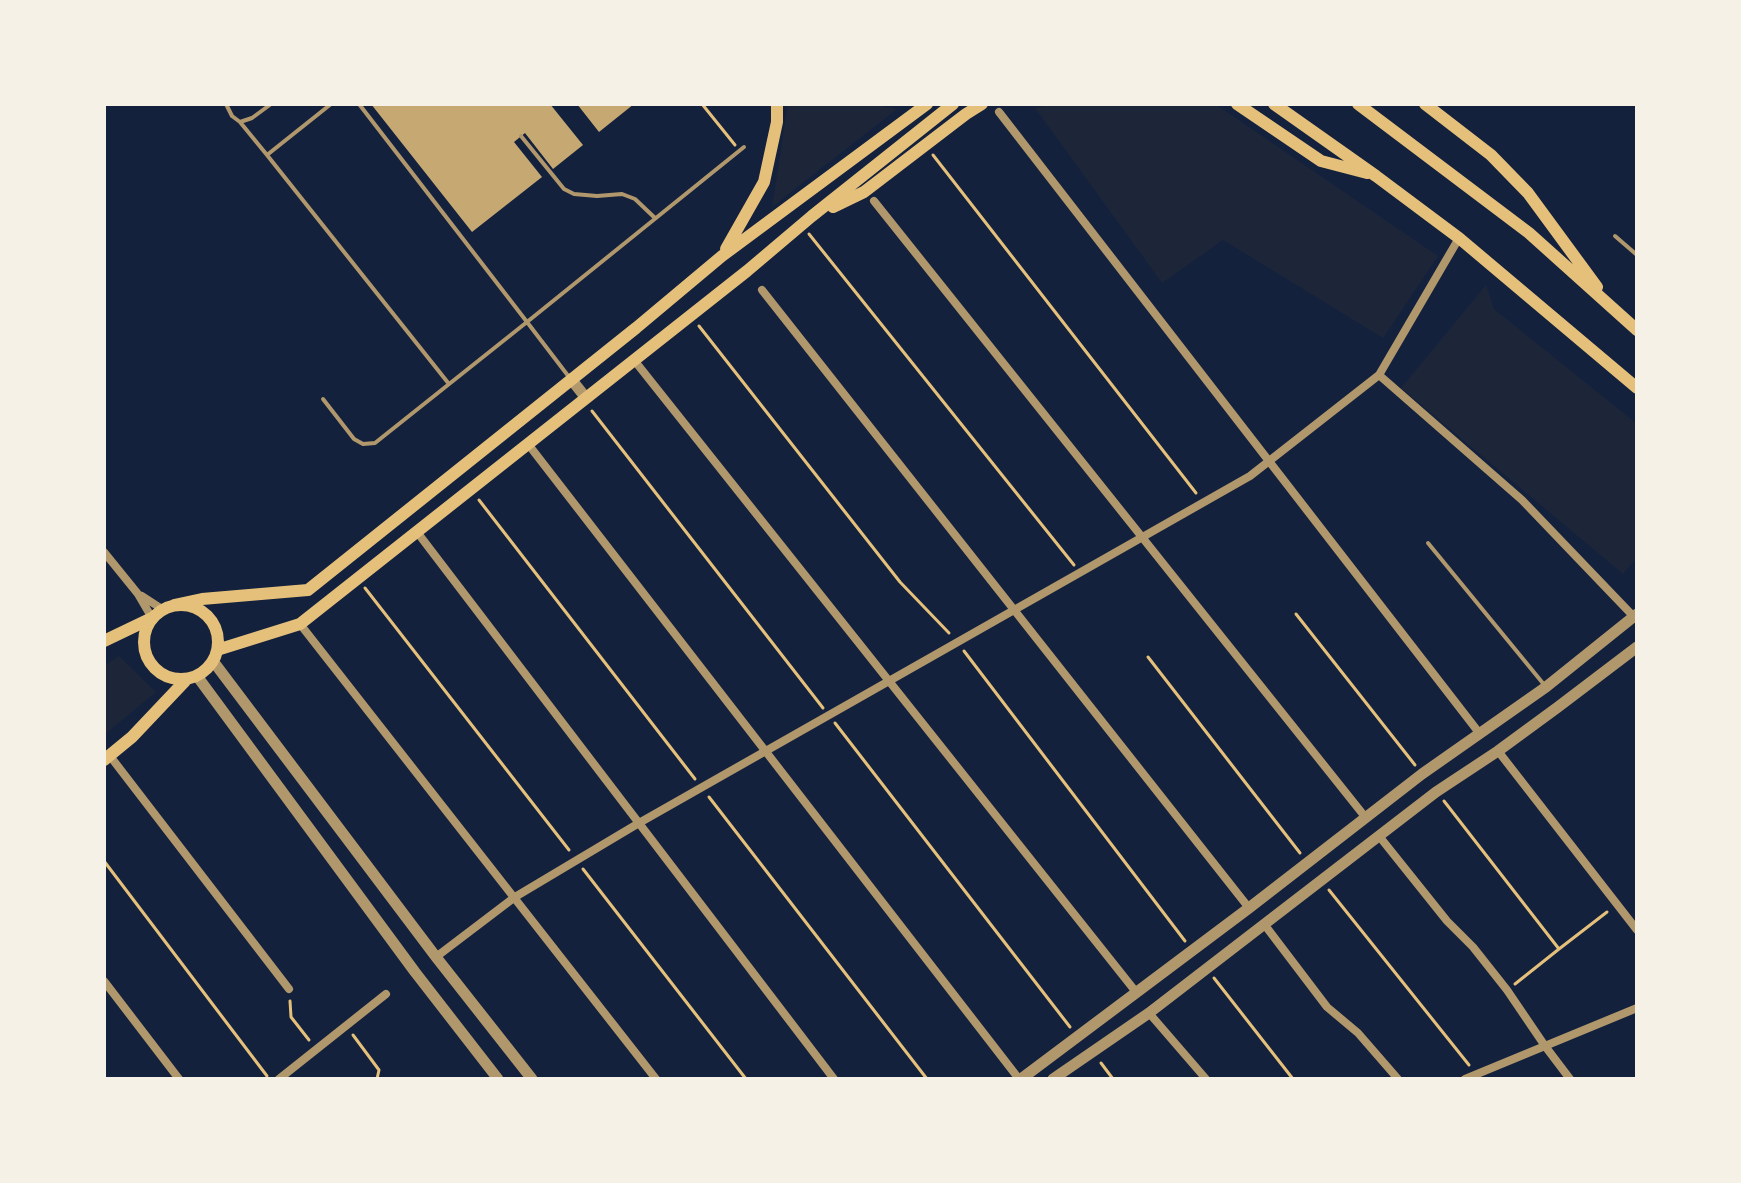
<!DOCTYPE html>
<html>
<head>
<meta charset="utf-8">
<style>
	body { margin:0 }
	#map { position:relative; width:1741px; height:1183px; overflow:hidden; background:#14213d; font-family:"Noto Serif",serif }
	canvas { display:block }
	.frame { position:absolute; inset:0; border:106px solid #f6f1e7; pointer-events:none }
</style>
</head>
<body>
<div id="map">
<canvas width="1741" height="1183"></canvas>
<div class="frame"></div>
</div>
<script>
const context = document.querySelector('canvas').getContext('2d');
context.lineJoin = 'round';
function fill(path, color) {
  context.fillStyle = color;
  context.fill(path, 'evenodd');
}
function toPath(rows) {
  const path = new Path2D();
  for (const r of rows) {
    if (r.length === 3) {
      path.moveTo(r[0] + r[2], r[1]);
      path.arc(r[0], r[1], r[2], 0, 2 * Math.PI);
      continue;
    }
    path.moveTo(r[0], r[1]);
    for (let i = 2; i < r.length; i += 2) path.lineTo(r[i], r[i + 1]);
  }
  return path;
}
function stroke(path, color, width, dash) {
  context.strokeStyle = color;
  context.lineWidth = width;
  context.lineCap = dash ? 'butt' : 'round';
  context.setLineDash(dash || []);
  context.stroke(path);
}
const green = toPath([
	[788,104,871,104,897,109,772,207],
	[1055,104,1215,104,1438,256,1383,338,1223,240,1162,283,1035,108],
	[1486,285,1494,309,1637,424,1637,557,1623,574,1401,388],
	[119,656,156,692,104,735,104,666]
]);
const building = toPath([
	[371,104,550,104,583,145,553,169,525,133,514,142,542,177,472,232],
	[577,104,634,104,599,132]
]);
const path = toPath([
	[702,104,735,145],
	[933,155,1196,493],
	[809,234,1074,565],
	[699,326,900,582,949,633],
	[592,411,823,708],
	[479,500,695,779],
	[365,588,569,850],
	[1296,614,1415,765],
	[964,651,1185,941],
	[1148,657,1300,853],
	[835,723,1070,1027],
	[709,797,927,1079],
	[1444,801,1559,949,1515,984],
	[104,861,267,1076],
	[583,869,746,1079],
	[1329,890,1469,1065],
	[1559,949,1607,912],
	[1214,978,1293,1079],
	[290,1001,291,1017,309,1040],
	[353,1035,379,1070,377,1079],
	[1101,1063,1113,1079]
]);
const service = toPath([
	[226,104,232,116,240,122,252,118,271,104],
	[359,104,527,322,744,147],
	[240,122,267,155,331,104],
	[521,136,564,189,574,194,597,196,622,194,635,199,655,218],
	[267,155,449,384],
	[1615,236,1637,255],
	[323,399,354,439,363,444,375,443,527,322,569,377],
	[1428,543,1546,687]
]);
const minor = toPath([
	[999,112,1480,734],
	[874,201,1366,818],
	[762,290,1249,908],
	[634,360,1136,992],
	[1379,375,1522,500,1636,619],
	[528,444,1019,1079],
	[417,532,834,1079],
	[104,552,138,594,152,618],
	[142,596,162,609],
	[300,624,656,1079],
	[1498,751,1637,930],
	[110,756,289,989],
	[1379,836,1447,921,1473,947,1507,990,1545,1046,1570,1079],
	[1264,924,1327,1007,1358,1033,1398,1079],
	[436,957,515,897,639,823,1250,476,1379,375,1459,238],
	[104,981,179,1079],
	[1149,1013,1206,1079],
	[279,1079,386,994],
	[1465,1079,1637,1008]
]);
const tertiary = toPath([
	[571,379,586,398],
	[213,661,436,957,532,1079],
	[197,676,415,972,498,1079],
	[1021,1079,1249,908,1422,774,1546,687,1637,614],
	[1053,1079,1149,1013,1436,792,1498,751,1558,707,1637,647]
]);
const secondary = toPath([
	[1237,104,1321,161,1367,173],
	[1274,104,1376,176,1459,238,1637,388],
	[1358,104,1529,233,1637,330],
	[1425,104,1491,155,1528,193,1597,287],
	[833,207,864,192,966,114,982,104],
	[726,249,764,182,777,122,777,104],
	[181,642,37],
	[174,605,202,599,308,590,636,328,722,256,927,104],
	[104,641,152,618],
	[217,650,300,624,747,271,812,216,953,104],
	[104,760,132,737,186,680]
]);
fill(green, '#1d2539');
fill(building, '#c6a872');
stroke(path, '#e5c07b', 3);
stroke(service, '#b1986c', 4);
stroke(minor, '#b1986c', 8);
stroke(tertiary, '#b1986c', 11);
stroke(secondary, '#e5c07b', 12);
</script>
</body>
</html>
